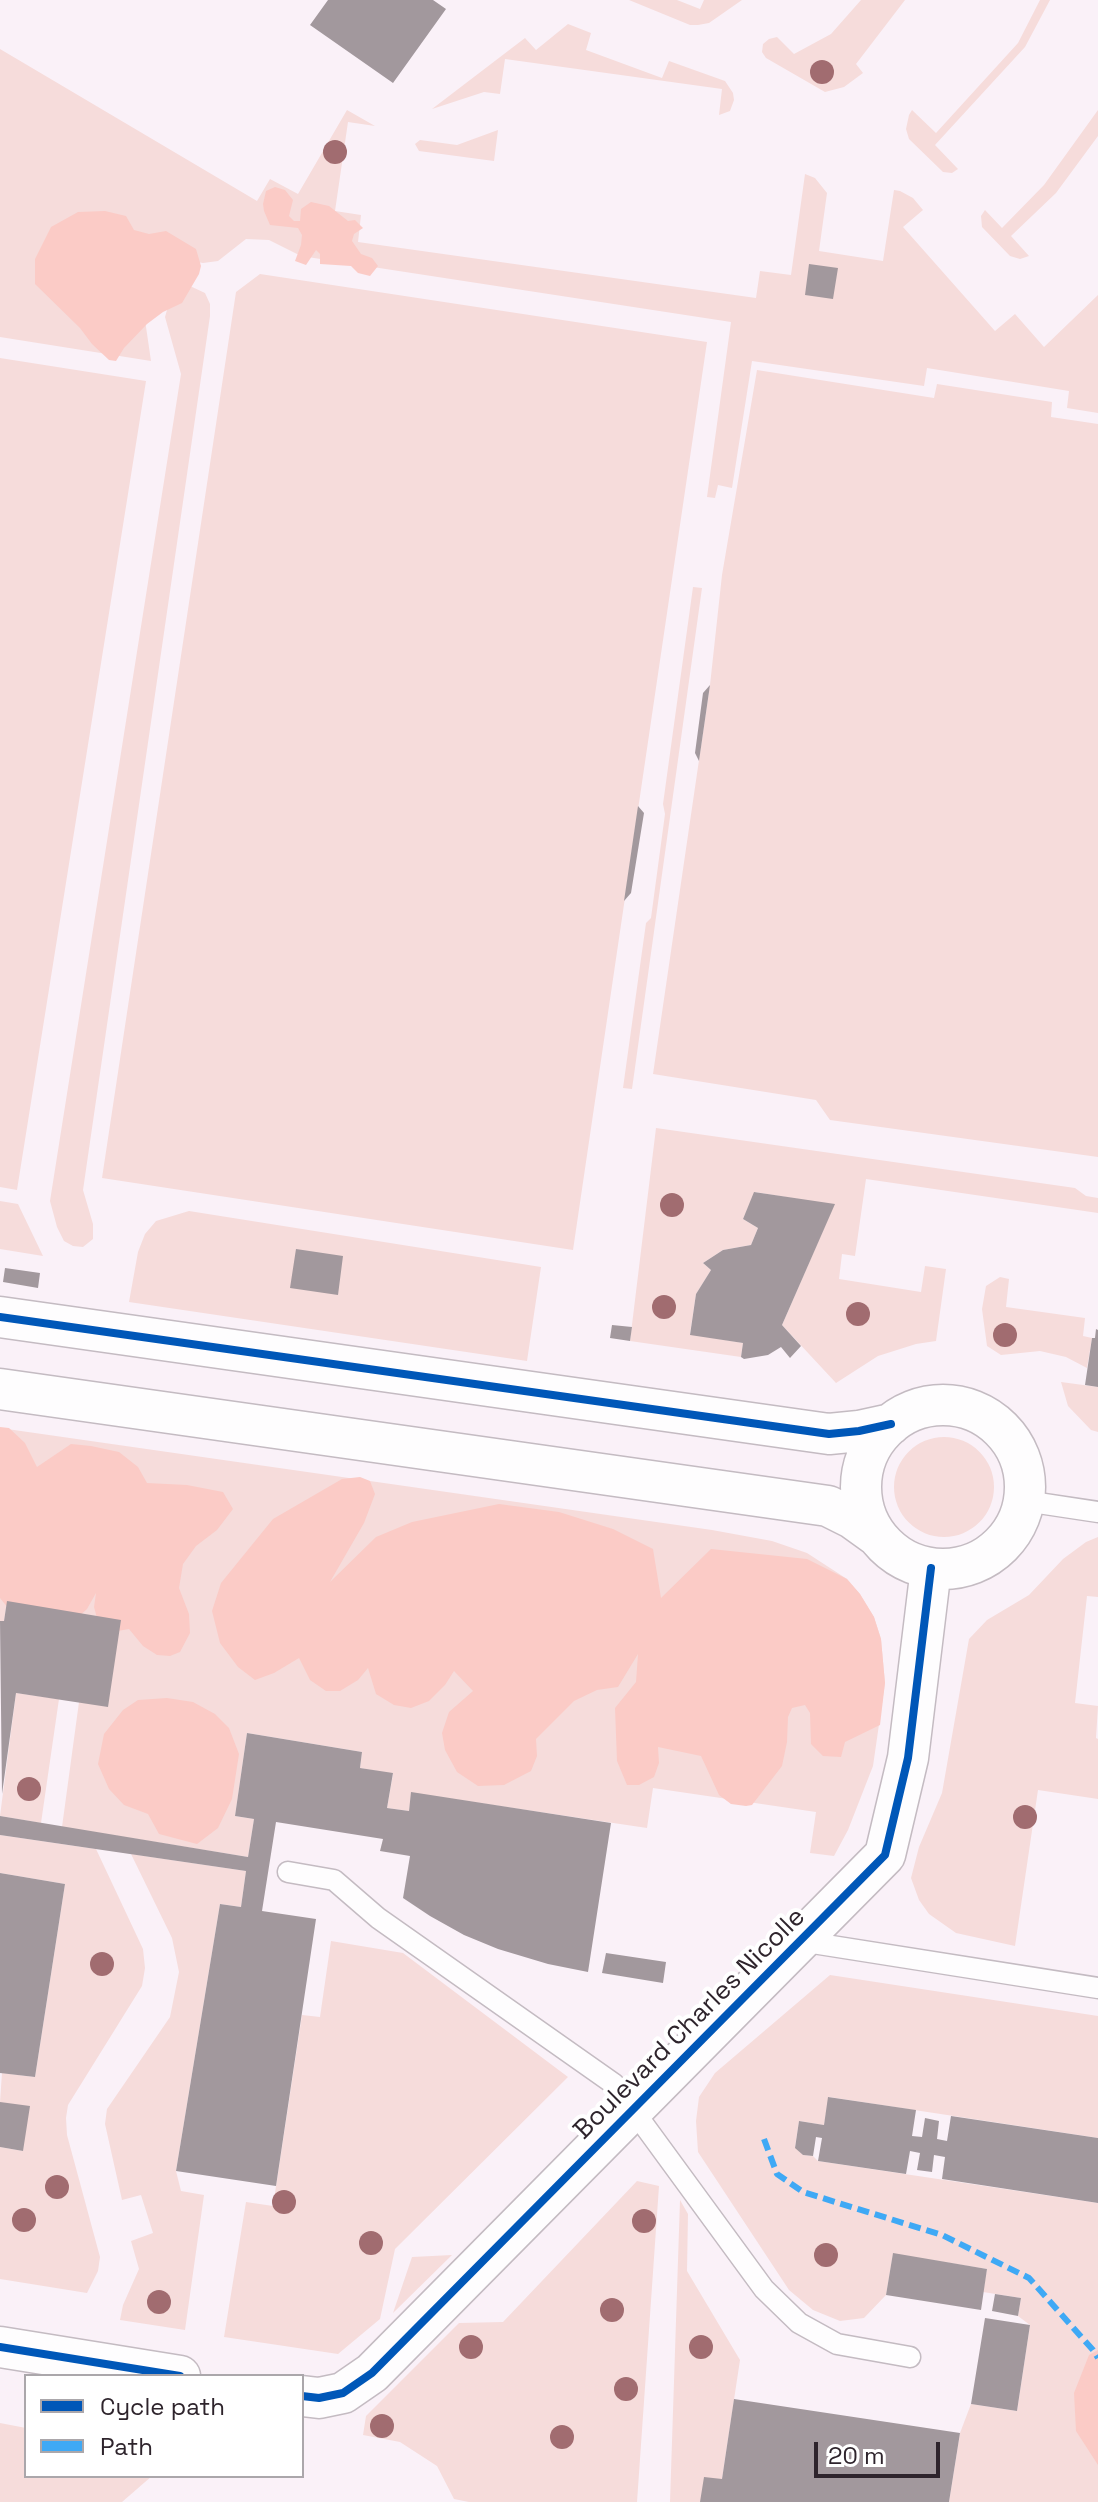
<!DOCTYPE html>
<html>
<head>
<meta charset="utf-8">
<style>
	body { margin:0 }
	#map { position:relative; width:1098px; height:2502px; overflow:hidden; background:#faf1f8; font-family:"Space Grotesk",sans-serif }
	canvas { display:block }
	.legend { position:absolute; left:24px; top:2374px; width:280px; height:104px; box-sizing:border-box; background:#fff; border:2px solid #aba7ab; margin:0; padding:10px 14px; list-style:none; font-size:24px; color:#2e242c }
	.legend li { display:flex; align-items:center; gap:16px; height:40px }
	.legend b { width:40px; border:2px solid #aba7ab }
	.scale { position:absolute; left:814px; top:2442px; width:126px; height:36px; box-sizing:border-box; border:4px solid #2e242c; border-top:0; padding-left:10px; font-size:24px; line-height:28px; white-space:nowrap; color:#2e242c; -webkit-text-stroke:6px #fff; paint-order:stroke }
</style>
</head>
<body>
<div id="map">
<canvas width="1098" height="2502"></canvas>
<ul class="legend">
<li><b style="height:10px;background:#0057b8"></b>Cycle path</li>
<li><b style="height:10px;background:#3fa9f5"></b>Path</li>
</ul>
<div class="scale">20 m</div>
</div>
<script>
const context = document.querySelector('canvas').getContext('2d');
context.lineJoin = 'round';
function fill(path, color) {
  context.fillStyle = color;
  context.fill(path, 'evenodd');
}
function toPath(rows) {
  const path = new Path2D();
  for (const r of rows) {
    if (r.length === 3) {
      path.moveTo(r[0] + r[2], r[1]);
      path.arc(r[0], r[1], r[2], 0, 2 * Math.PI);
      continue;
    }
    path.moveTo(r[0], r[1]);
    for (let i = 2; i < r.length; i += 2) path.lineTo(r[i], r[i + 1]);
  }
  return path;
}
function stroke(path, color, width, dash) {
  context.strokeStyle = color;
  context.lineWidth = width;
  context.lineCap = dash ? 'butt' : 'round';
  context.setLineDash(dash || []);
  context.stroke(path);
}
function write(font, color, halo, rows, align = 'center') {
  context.font = font + ' "Space Grotesk",sans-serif';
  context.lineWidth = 8;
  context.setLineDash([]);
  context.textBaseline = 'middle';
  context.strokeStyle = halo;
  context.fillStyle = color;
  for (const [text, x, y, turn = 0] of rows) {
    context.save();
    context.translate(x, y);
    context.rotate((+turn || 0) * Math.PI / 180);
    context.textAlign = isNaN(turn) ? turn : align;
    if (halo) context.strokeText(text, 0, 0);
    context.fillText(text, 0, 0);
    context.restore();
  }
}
const green = toPath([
	[629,0,677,0,700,9,704,0,742,0,709,23,698,25,690,25],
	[861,0,905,0,856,64,863,73,844,87,825,92,766,58,762,52,763,44,769,39,777,37,794,54,831,34],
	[1040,0,1050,0,1025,47,935,145,958,169,952,173,943,172,909,139,906,129,909,115,912,110,936,133,1018,43],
	[568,24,591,33,586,50,662,78,669,61,725,81,733,93,734,100,730,111,719,115,722,89,505,59,500,94,484,92,432,109,525,38,536,50],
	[0,49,257,201,270,179,298,194,347,110,375,126,348,122,335,211,361,215,358,242,756,298,760,271,791,275,805,174,815,178,827,193,819,251,883,261,894,190,900,191,913,198,923,210,903,227,995,331,1015,314,1044,347,1098,295,1098,413,1067,408,1069,391,927,368,924,386,752,361,732,488,718,485,715,498,707,497,731,322,301,256,269,240,246,239,218,261,203,263,179,259,145,320,151,361,0,337],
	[1098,110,1098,136,1056,193,1011,236,1029,256,1020,259,1010,256,982,227,981,216,985,210,1002,228,1044,185],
	[498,130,494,161,419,151,415,144,420,140,457,145],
	[260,274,707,342,573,1250,102,1178,236,292],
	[190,286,205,293,210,304,210,316,83,1190,93,1224,93,1239,83,1247,73,1246,64,1241,57,1227,50,1201,181,374,165,317,169,303],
	[0,358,146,381,17,1190,0,1187],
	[757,370,934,398,937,384,1052,402,1051,417,1098,424,1098,1157,830,1120,816,1100,653,1074,710,685,722,575],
	[693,587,702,588,632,1089,623,1088,646,923,651,918,665,814,663,804],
	[656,1128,1075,1188,1086,1196,1098,1198,1098,1213,866,1179,855,1256,842,1254,839,1279,921,1292,925,1266,946,1269,936,1341,916,1344,878,1356,836,1383,782,1325,834,1205,755,1192,743,1219,758,1228,751,1245,723,1250,703,1263,711,1270,696,1294,690,1334,743,1343,741,1357,630,1341],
	[0,1201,18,1204,43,1256,0,1249],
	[189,1211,541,1267,527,1361,129,1302,138,1252,145,1234,156,1221],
	[1000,1277,1009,1279,1006,1307,1085,1318,1083,1336,1092,1338,1087,1368,1066,1357,1040,1351,1001,1355,987,1346,982,1309,986,1286],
	[1061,1382,1098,1387,1098,1432,1091,1430,1068,1406],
	[0,1428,712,1530,772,1541,807,1553,847,1579,860,1594,874,1617,881,1639,885,1683,873,1766,848,1830,834,1856,810,1853,816,1812,653,1788,647,1828,412,1793,409,1811,387,1808,393,1774,360,1768,362,1752,247,1733,235,1816,254,1819,248,1857,62,1827,79,1702,7,1602,4,1621,0,1621],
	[944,1487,50],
	[1098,1537,1098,1597,1087,1596,1075,1703,1098,1706,1096,1738,1098,1739,1098,1799,1038,1790,1015,1946,956,1933,929,1914,919,1900,911,1878,919,1847,942,1793,969,1639,987,1620,1029,1595,1063,1559,1086,1542],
	[16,1693,59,1699,41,1823,0,1816],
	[0,1835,96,1849,143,1949,145,1968,142,1986,68,2105,66,2118,67,2135,100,2257,98,2271,87,2293,0,2279,0,2147,23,2151,0,2102,2,2073,35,2077,65,1884,0,1873],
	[131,1854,246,1871,241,1907,220,1904,176,2171,181,2191,204,2195,185,2330,120,2320,123,2305,139,2269,131,2241,153,2233,141,2195,122,2200,105,2124,107,2109,170,2017,179,1972,172,1938],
	[331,1941,403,1953,568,2077,395,2249,380,2319,338,2354,224,2337,246,2202,273,2206,302,2015,320,2017],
	[830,1975,1098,2016,1098,2138,829,2097,824,2125,799,2121,795,2147,803,2155,813,2156,818,2161,1098,2203,1098,2502,949,2502,960,2433,971,2404,1017,2411,1030,2325,1018,2316,1021,2298,983,2292,987,2269,893,2254,886,2295,864,2318,840,2321,813,2310,789,2290,698,2152,696,2121,699,2097,715,2073],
	[637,2181,659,2186,637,2502,469,2502,454,2499,437,2466,400,2442,363,2435,366,2416,459,2323,503,2322],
	[680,2200,688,2214,687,2271,740,2360,722,2479,700,2502,670,2502],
	[452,2255,393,2313,412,2257],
	[0,2423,26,2428,26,2476,152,2476,122,2502,0,2502]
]);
const forest = toPath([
	[275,187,285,190,293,200,289,216,294,221,300,221,301,209,311,202,329,206,348,221,355,220,363,228,354,234,352,241,361,254,372,258,378,266,370,276,358,273,351,266,320,264,320,254,316,250,306,265,295,261,301,245,302,235,298,228,270,225,264,211,263,204,266,191],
	[105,211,126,216,134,230,149,234,166,231,196,249,201,266,199,274,182,303,163,312,147,324,124,348,116,361,109,360,92,344,80,328,35,284,35,259,51,227,78,212],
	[0,1427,9,1428,25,1443,37,1467,71,1444,91,1446,119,1452,138,1467,147,1483,187,1485,223,1492,233,1509,217,1530,196,1546,183,1564,179,1588,189,1614,190,1633,180,1652,170,1656,157,1655,143,1646,129,1629,112,1632,97,1618,94,1607,96,1593,87,1609,78,1617,13,1614,0,1598],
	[360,1477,370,1481,375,1494,364,1523,330,1582,376,1537,412,1522,499,1504,559,1512,613,1529,653,1549,661,1598,711,1549,807,1559,847,1579,860,1594,874,1617,881,1639,885,1683,880,1725,845,1742,841,1757,823,1756,811,1744,810,1713,805,1705,792,1708,788,1717,787,1742,782,1766,752,1805,746,1806,731,1804,719,1795,701,1756,658,1747,659,1763,654,1777,639,1785,627,1785,617,1761,615,1708,636,1682,638,1654,618,1687,597,1690,574,1701,536,1739,537,1756,531,1771,504,1785,478,1786,457,1772,445,1750,442,1733,449,1712,473,1691,454,1671,445,1685,429,1701,411,1708,394,1705,376,1694,368,1668,358,1680,340,1691,326,1691,310,1680,299,1658,274,1673,255,1680,238,1667,220,1643,212,1611,221,1583,273,1519,342,1479],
	[167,1698,193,1702,215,1714,229,1728,239,1754,232,1799,218,1828,197,1844,159,1834,148,1814,124,1805,109,1789,98,1764,104,1734,123,1710,138,1700],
	[1098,2350,1098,2465,1076,2431,1074,2393,1089,2355]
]);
const building = toPath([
	[328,0,433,0,446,9,393,83,310,25],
	[809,264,838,268,833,299,805,295],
	[710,685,699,761,695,753,703,693],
	[638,806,644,813,631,893,624,901],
	[754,1192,835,1204,782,1325,801,1346,790,1358,781,1347,768,1355,744,1359,741,1357,743,1343,690,1335,696,1294,711,1270,703,1263,723,1250,751,1245,758,1228,743,1219],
	[296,1249,343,1256,338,1295,290,1288],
	[5,1268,40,1273,38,1288,3,1282],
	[612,1325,632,1327,630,1341,610,1338],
	[1096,1329,1098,1330,1098,1387,1085,1385,1092,1338,1095,1338],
	[7,1601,121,1620,108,1707,16,1693,2,1794,0,1621,4,1621],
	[247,1733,362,1752,360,1768,393,1773,387,1808,409,1811,411,1792,611,1823,588,1972,548,1964,498,1949,464,1935,430,1916,403,1898,410,1856,380,1851,383,1839,276,1822,262,1911,316,1919,276,2186,176,2171,220,1904,241,1907,246,1871,0,1835,0,1816,248,1857,254,1819,235,1816],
	[0,1873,65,1884,35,2077,0,2073],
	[606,1953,666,1962,663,1983,602,1973],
	[828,2097,916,2110,912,2136,922,2137,925,2118,939,2121,937,2139,947,2141,951,2116,1098,2138,1098,2203,942,2179,945,2157,934,2155,932,2172,917,2170,920,2153,910,2151,906,2174,818,2161,822,2138,816,2137,813,2156,803,2155,795,2148,799,2121,824,2125],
	[0,2102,30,2106,23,2151,0,2147],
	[893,2253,987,2269,981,2310,886,2295],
	[995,2294,1021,2298,1018,2316,992,2311],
	[985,2318,1030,2325,1017,2411,971,2404],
	[734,2399,960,2433,949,2502,700,2502,704,2477,722,2479]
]);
const lane = toPath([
	[1025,1501,1098,1512],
	[288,1872,334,1880,378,1918,614,2084,764,2289,799,2323,837,2344,910,2357],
	[800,1941,1098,1988]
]);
const street = toPath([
	[0,1317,829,1434,859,1431,891,1424],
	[0,1389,828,1506,852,1518,877,1536],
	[943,1487,82],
	[0,2347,180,2376],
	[302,2396,319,2398,343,2393,372,2373,885,1855,908,1758,931,1568]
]);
const quiet = toPath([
	[764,2139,777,2174,803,2192,942,2235,1029,2278,1093,2350,1098,2358]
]);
const cycleway = toPath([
	[0,1317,829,1434,859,1431,891,1424],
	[0,2347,180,2376],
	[302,2396,319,2398,343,2393,372,2373,885,1855,908,1758,931,1568]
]);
const trees = [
	[822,72],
	[335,152],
	[672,1205],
	[664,1307],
	[858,1314],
	[1005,1335],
	[29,1789],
	[1025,1817],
	[102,1964],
	[57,2187],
	[284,2202],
	[24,2220],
	[644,2221],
	[371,2243],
	[826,2255],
	[159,2302],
	[612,2310],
	[471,2347],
	[701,2347],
	[626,2389],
	[382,2426],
	[562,2437]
];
const streetNames = [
	["Boulevard Charles Nicolle",690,2024,-45]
];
fill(green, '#f6dcdb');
fill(forest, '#fbcbc6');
fill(building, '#a2989d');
stroke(lane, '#c4bbc2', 23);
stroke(street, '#c4bbc2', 43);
stroke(lane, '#fefdfe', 20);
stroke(street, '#fefdfe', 40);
stroke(quiet, '#3fa9f5', 6, [12, 6]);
stroke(cycleway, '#0057b8', 8);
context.fillStyle = '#a16c70';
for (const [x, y] of trees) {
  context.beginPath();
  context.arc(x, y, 12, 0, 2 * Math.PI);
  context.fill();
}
write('26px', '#2e242c', '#fff', streetNames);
</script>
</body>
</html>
